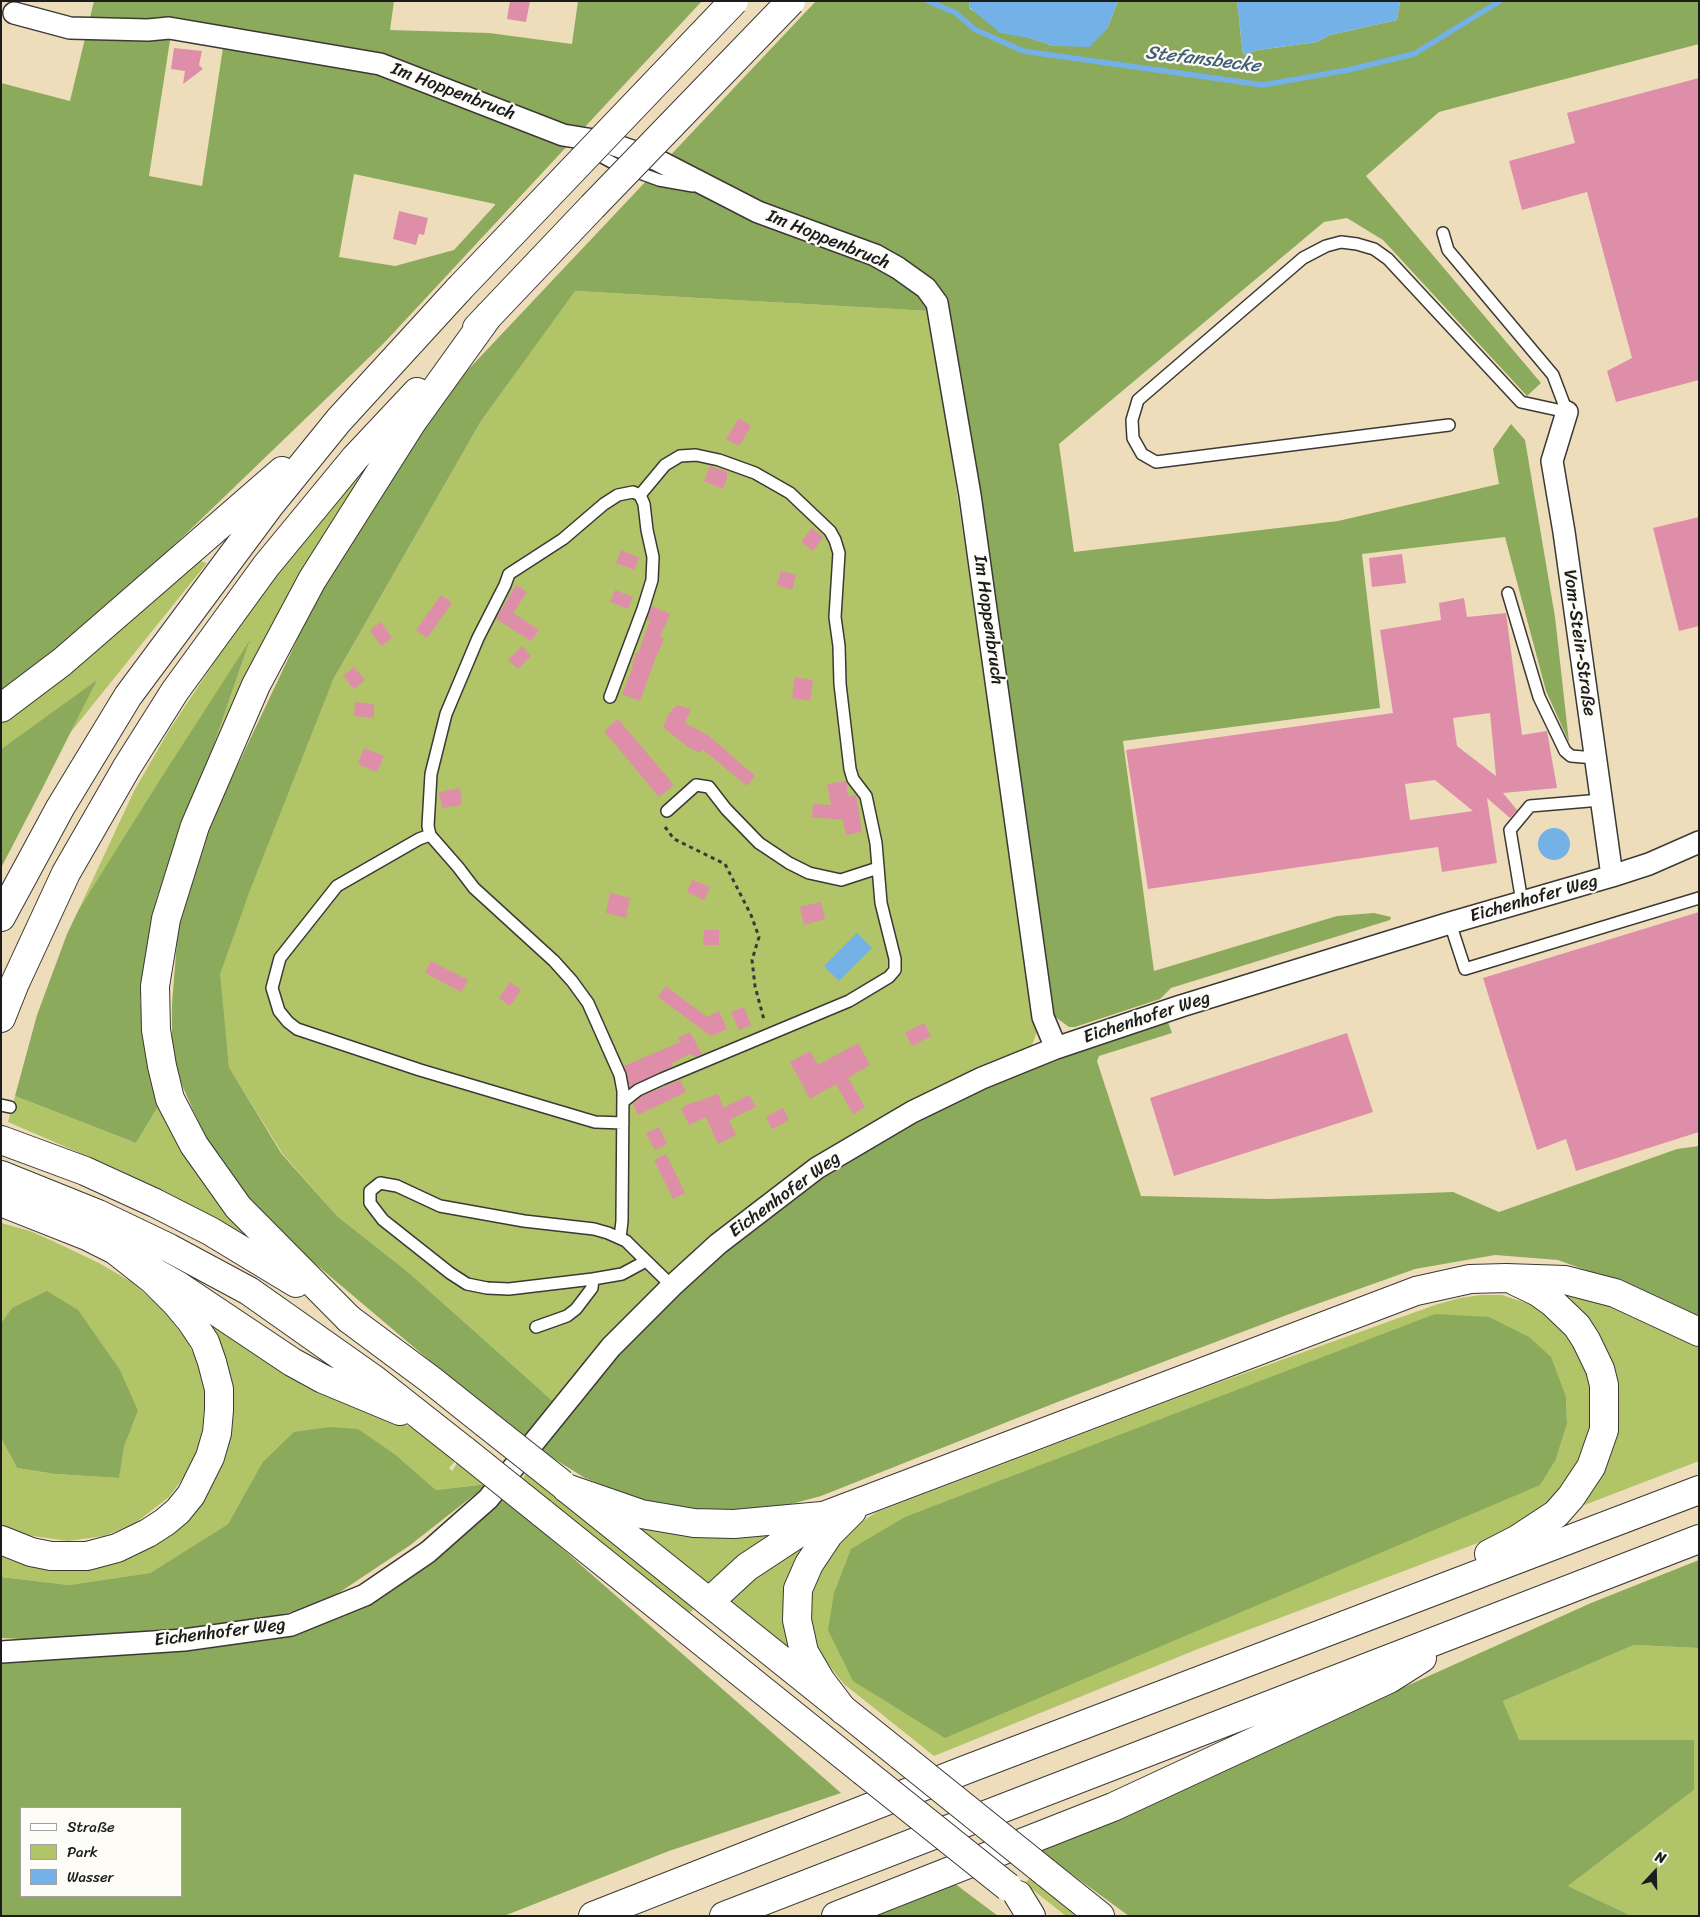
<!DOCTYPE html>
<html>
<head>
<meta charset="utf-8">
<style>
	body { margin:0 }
	#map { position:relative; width:1700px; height:1917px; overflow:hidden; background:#eeddba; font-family:Sriracha,sans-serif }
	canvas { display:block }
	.frame { position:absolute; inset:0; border:2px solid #1c1c1c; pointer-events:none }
	.legend { position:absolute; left:20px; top:1807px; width:162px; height:90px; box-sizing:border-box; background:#fdfcf7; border:1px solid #a3a29f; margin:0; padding:6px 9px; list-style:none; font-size:15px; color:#1c1c1c }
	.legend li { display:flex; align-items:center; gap:10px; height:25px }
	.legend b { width:25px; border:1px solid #a3a29f }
	.north { position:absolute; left:1630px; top:1847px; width:50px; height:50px; -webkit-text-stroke:4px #fdfcf7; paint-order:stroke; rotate:21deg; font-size:14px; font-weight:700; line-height:20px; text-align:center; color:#1c1c1c }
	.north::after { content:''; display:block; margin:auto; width:18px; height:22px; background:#1c1c1c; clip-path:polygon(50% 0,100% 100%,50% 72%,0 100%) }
</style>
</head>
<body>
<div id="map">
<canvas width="1700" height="1917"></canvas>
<div class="frame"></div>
<ul class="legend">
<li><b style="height:6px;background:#fff"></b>Straße</li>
<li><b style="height:14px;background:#b1c468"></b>Park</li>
<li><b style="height:14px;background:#73b1e6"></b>Wasser</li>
</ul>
<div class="north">N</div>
</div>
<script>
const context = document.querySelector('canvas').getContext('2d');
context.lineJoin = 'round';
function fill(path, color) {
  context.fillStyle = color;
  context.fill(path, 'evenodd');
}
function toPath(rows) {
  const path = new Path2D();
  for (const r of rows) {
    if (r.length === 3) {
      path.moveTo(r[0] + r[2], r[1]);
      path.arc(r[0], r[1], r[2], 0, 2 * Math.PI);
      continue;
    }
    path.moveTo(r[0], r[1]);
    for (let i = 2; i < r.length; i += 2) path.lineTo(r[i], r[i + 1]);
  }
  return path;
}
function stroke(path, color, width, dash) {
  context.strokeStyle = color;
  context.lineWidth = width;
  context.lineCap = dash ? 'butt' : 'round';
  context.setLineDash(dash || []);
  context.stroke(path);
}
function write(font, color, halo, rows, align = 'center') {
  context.font = font + ' Sriracha,sans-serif';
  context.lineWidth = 4.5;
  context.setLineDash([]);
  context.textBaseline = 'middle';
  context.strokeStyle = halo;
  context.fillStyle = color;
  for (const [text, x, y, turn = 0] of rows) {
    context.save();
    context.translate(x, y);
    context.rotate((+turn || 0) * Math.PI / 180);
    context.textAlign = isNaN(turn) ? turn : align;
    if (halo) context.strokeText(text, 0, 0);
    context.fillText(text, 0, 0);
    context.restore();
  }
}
const green = toPath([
	[574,291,930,311,1037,1032,1032,1045,1025,1051,555,1403,408,1272,337,1216,282,1153,229,1067,218,971,332,682,481,421],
	[390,438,300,573,212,750,249,643,79,909,134,791,168,732,219,655,280,565],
	[193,559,207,563,70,733,96,681,1,749,1,718],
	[165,1095,268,1249,119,1170,8,1122,15,1096,136,1143],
	[1,1223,30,1231,57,1243,99,1263,130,1281,161,1307,187,1341,199,1366,205,1392,202,1443,189,1470,169,1497,134,1524,104,1536,68,1541,26,1535,1,1525,1,1438,17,1468,55,1474,118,1478,124,1447,138,1411,12,1308,1,1323],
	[1547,1286,1613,1305,1699,1344,1699,1461,1574,1509,1615,1423],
	[1481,1295,1502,1295,1529,1304,1554,1318,1585,1359,1596,1402,1586,1449,1563,1487,1539,1510,1518,1524,1483,1541,1203,1647,934,1756,844,1684,819,1653,810,1627,810,1593,840,1535,877,1512,1209,1386,1435,1305,1460,1298],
	[1566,1397,1567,1424,1556,1459],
	[198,1311,426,1436,458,1458,449,1468,452,1471,458,1462,488,1484,436,1490,396,1455,358,1430,262,1463,228,1524,150,1573,69,1585,1,1577,1,1549,126,1552,218,1459],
	[528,1472,694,1608,689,1614,521,1482,526,1473],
	[629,1524,781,1528,711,1589],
	[814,1535,798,1657,723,1598],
	[1634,1645,1699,1648,1699,1916,1632,1916,1568,1886,1694,1790,1694,1740,1518,1740,1503,1701],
	[1031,1878,1070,1908,1074,1916,1066,1916,1024,1883]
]);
const forest = toPath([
	[94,1,394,1,390,30,489,33,572,44,578,1,702,1,384,343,113,604,1,699,1,83,70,101],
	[171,34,224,41,202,186,149,176],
	[354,174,495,204,495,205,454,250,395,266,339,257],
	[816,1,969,1,970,9,1029,38,1054,46,1107,29,1118,1,1237,1,1243,55,1258,50,1317,42,1330,35,1397,20,1400,1,1699,1,1699,44,1439,112,1366,176,1541,383,1527,396,1383,240,1347,218,1324,222,1059,444,1074,552,1338,521,1499,484,1493,449,1511,424,1525,440,1555,617,1569,742,1546,691,1505,537,1362,554,1380,708,1123,741,1154,971,1337,916,1374,913,1391,917,1390,920,1171,988,1160,999,1075,1027,1069,1027,1050,1013,968,417,953,335,930,311,575,291,481,421,333,680,249,893,220,974,229,1067,281,1153,337,1216,408,1272,555,1403,525,1439,507,1426,305,1255,247,1196,224,1165,207,1139,193,1110,182,1085,172,1052,172,1004,178,928,210,824,331,568,400,456,465,373],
	[250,640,212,750,157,897,140,1002,165,1095,136,1143,15,1096,37,1015,67,934,79,909,165,772],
	[97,680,42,789,1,868,1,749],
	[1168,1022,1172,1033,1099,1056,1097,1061,1141,1196,1270,1199,1453,1192,1499,1212,1677,1149,1699,1146,1699,1316,1654,1295,1558,1260,1495,1255,1415,1269,1300,1310,1060,1401,821,1496,780,1507,674,1512,631,1497,585,1478,540,1450,605,1368,680,1289,771,1212,858,1152,990,1083,1086,1046],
	[47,1291,78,1310,120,1370,138,1411,124,1447,119,1478,55,1474,17,1468,1,1438,1,1323,12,1308],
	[1435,1314,1489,1317,1529,1337,1551,1357,1566,1397,1567,1424,1556,1459,1540,1485,945,1738,853,1681,828,1630,834,1593,851,1549,905,1517],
	[330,1427,358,1429,396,1455,436,1490,488,1484,409,1546,322,1604,240,1625,183,1632,40,1640,1,1638,1,1577,69,1585,150,1573,228,1524,262,1463,294,1432],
	[501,1495,841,1793,669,1851,504,1916,1,1916,1,1658,293,1632],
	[21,1808,181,1808,181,1896,21,1896],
	[1699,1560,1699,1648,1634,1645,1503,1701,1519,1740,1694,1740,1694,1790,1568,1886,1632,1916,1129,1916,1040,1851,1591,1603],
	[954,1883,998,1916,870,1916]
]);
const water = toPath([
	[969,1,1118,1,1107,29,1090,47,1054,46,1029,38,1000,33,970,8],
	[1237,1,1400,1,1397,20,1330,35,1317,42,1258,50,1243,55],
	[1554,844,16],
	[857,933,872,948,839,981,824,966]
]);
const stream = toPath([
	[928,1,956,13,974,29,1023,51,1263,85,1348,70,1414,54,1500,1]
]);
const building = toPath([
	[510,1,530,1,526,22,507,19],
	[174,48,202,51,199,65,203,69,183,84,185,71,171,69],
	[1699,78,1699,380,1616,402,1607,371,1632,358,1587,192,1522,210,1509,161,1575,143,1567,113],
	[399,211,428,218,424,235,419,234,416,245,393,239],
	[739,418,751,426,739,446,726,439],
	[710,466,727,472,727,478,723,489,704,481],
	[1699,517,1699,626,1679,631,1653,528],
	[812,528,823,537,813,551,801,542],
	[621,550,639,558,634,570,616,563],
	[1402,554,1406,583,1372,587,1369,558],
	[781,571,796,575,792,590,777,585],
	[516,585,527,592,513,613,539,630,531,641,496,619],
	[615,590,633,597,628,609,610,602],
	[441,595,452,603,427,638,416,630],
	[1464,598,1467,617,1506,613,1522,735,1547,731,1557,788,1503,793,1517,810,1510,818,1487,798,1497,863,1442,872,1438,847,1148,889,1126,750,1393,713,1380,630,1441,620,1439,603],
	[1490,713,1496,776,1457,746,1453,718],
	[1435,780,1473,811,1410,820,1405,784],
	[652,606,670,614,660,637,664,638,659,651,658,651,640,701,622,694,633,667,632,666,636,653,638,654,650,620,647,619],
	[381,622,392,638,381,646,370,630],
	[522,646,531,656,518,669,508,660],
	[354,667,365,680,354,689,343,676],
	[795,677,813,680,810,701,792,698],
	[355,702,374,704,374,718,354,716],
	[677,705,691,709,685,723,709,736,755,776,747,786,702,749,700,753,688,747,663,727,669,713],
	[618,719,674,785,659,797,604,731],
	[364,748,384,756,377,772,358,764],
	[846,781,848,796,856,795,861,826,861,832,846,835,843,820,812,817,813,804,831,805,827,784],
	[460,788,462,805,442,808,439,792],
	[692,880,710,887,704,900,687,892],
	[610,893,630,898,626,918,606,913],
	[821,902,825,919,804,925,800,907],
	[1699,912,1699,1132,1576,1171,1566,1139,1537,1150,1483,978],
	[704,930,719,930,719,945,703,945],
	[431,961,468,980,461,992,425,973],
	[510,982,521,990,510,1006,499,998],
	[666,986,707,1017,719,1011,727,1029,711,1036,658,997],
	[744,1007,751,1025,739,1030,731,1012],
	[924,1023,931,1036,912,1046,905,1033],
	[690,1032,702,1054,695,1057,690,1054,672,1063,673,1066,630,1087,624,1066,680,1042,678,1038],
	[1347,1033,1373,1112,1174,1176,1150,1098],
	[858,1043,870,1065,848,1078,865,1107,853,1114,836,1084,810,1099,790,1062,810,1051,818,1065],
	[680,1080,686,1092,638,1115,633,1104,642,1096],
	[718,1094,723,1108,749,1095,756,1107,729,1120,736,1135,718,1144,706,1117,689,1125,681,1108,693,1102,694,1103],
	[783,1108,789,1120,772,1129,766,1117],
	[659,1127,667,1144,655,1150,646,1133],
	[666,1154,685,1193,673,1199,654,1160]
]);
const path = toPath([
	[665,827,674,839,725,864,751,915,759,937,752,960,755,986,764,1020]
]);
const service = toPath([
	[591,151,615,164,659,180,693,186],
	[1443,233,1448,250,1553,375,1567,412],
	[1449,425,1156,462,1142,454,1133,438,1132,420,1138,400,1303,258,1326,246,1341,242,1357,244,1374,249,1388,259,1521,402,1567,412],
	[1508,593,1539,697,1565,751,1571,756,1595,758],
	[610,697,643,609,652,580,653,557,647,530,644,504,640,495,633,492,618,495,604,504,563,539,509,574,505,585,478,638,446,714,431,774,428,826,430,835,458,867,474,888,554,961,572,981,588,1003,620,1075,623,1091,622,1221,620,1238],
	[667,811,696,785,709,787,726,809,759,843,789,863,809,873,841,880,878,868],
	[430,835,419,839,337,886,280,958,272,988,279,1011,288,1022,297,1029,420,1070,595,1122,623,1123],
	[1522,902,1510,830,1530,806,1601,800],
	[1450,923,1465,969,1699,898],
	[624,1101,638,1090,662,1079,849,1001,889,977,895,970,895,959,881,903,876,843,866,796,853,779,850,769,840,684,839,646,835,617,839,553,835,540,830,531,790,493,755,473,719,460,696,455,680,456,665,465,640,495],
	[1,1105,10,1107],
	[646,1261,622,1274,593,1279,509,1289,487,1288,467,1284,450,1273,383,1220,370,1203,370,1191,380,1183,397,1186,440,1206,524,1221,594,1229,608,1233,626,1241,634,1249,672,1286],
	[536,1327,567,1316,576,1309,592,1288,593,1279]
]);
const minor = toPath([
	[14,13,70,28,148,30,169,28,380,64,563,135,606,142,655,159,758,212,875,255,898,268,926,288,937,303,970,495,1043,1017,1056,1048],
	[1567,412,1552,461,1564,532,1612,876],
	[1,1652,184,1640,291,1625,365,1595,428,1552,488,1499,611,1347,672,1286,718,1244,817,1168,912,1112,982,1078,1056,1048,1181,1006,1450,923,1612,876,1649,864,1699,842]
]);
const primary = toPath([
	[349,1319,431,1380,485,1423],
	[569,1490,901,1756],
	[541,1512,863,1771],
	[1045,1872,1100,1916]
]);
const motorway = toPath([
	[477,328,592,207],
	[1,708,62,662,282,471],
	[1,917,60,808,128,696,270,505,339,420,459,289],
	[1,1018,15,983,66,873,127,767,175,691,266,566,355,458,417,392],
	[1,1140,85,1171,155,1203,210,1231,296,1283],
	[1,1175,98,1214,169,1248,249,1291,375,1380,465,1451],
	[1,1202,87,1236,115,1250,177,1285,292,1362,323,1379,400,1411],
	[349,1319,238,1207,194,1145,170,1099,162,1066,156,1030,155,986,166,919,195,826,256,685,312,580,412,422,489,315],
	[566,1488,641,1514,694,1523,734,1524,822,1516],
	[1,1540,31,1552,51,1556,87,1556,117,1548,148,1533,165,1522,178,1511,191,1495,210,1457,217,1433,219,1410,219,1389,212,1362,205,1342,191,1321,176,1303,153,1280,115,1250],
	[1489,1554,1518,1539,1556,1514,1571,1497,1591,1467,1604,1430,1604,1385,1600,1369,1586,1340,1577,1326,1552,1302,1538,1292,1515,1281],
	[709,1602,747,1567,826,1515,1416,1291,1470,1279,1506,1278,1565,1280,1615,1293,1699,1332],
	[843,1710,821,1681,804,1652,797,1620,798,1589,809,1564,829,1534,852,1511],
	[1018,1895,1031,1916],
	[593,1916,965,1770,1699,1490],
	[724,1916,1699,1539],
	[836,1916,1113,1807,1389,1679,1422,1658]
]);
const primaryBridge = toPath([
	[485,1423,562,1484],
	[901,1756,1045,1872],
	[863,1771,1008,1887]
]);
const motorwayBridge = toPath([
	[592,207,791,1],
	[459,289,734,1],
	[465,1451,541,1512]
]);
const streetNames = [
	["Im Hoppenbruch",453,92,21],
	["Im Hoppenbruch",828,240,22],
	["Im Hoppenbruch",988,620,82],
	["Vom-Stein-Straße",1579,643,82],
	["Eichenhofer Weg",1534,899,-16],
	["Eichenhofer Weg",1147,1018,-18],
	["Eichenhofer Weg",785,1195,-36],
	["Eichenhofer Weg",220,1633,-7]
];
const waterNames = [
	["Stefansbecke",1203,60,7]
];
fill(green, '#b1c468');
fill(forest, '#8caa5c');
fill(water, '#73b1e6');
stroke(stream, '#73b1e6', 5.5);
fill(building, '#df8ea9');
stroke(service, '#3c3934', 14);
stroke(minor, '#3c3934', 24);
stroke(primary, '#3c3934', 30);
stroke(motorway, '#3c3934', 30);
stroke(path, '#3c3934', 3, [4, 4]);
stroke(service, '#fff', 11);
stroke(minor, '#fff', 21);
stroke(primary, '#fff', 28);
stroke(motorway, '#fff', 28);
stroke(primaryBridge, '#3c3934', 30, []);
stroke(motorwayBridge, '#3c3934', 30, []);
stroke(primaryBridge, '#fff', 28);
stroke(motorwayBridge, '#fff', 28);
write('18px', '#1c1c1c', '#fdfcf7', streetNames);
write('italic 19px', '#435f77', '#fdfcf7', waterNames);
</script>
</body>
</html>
